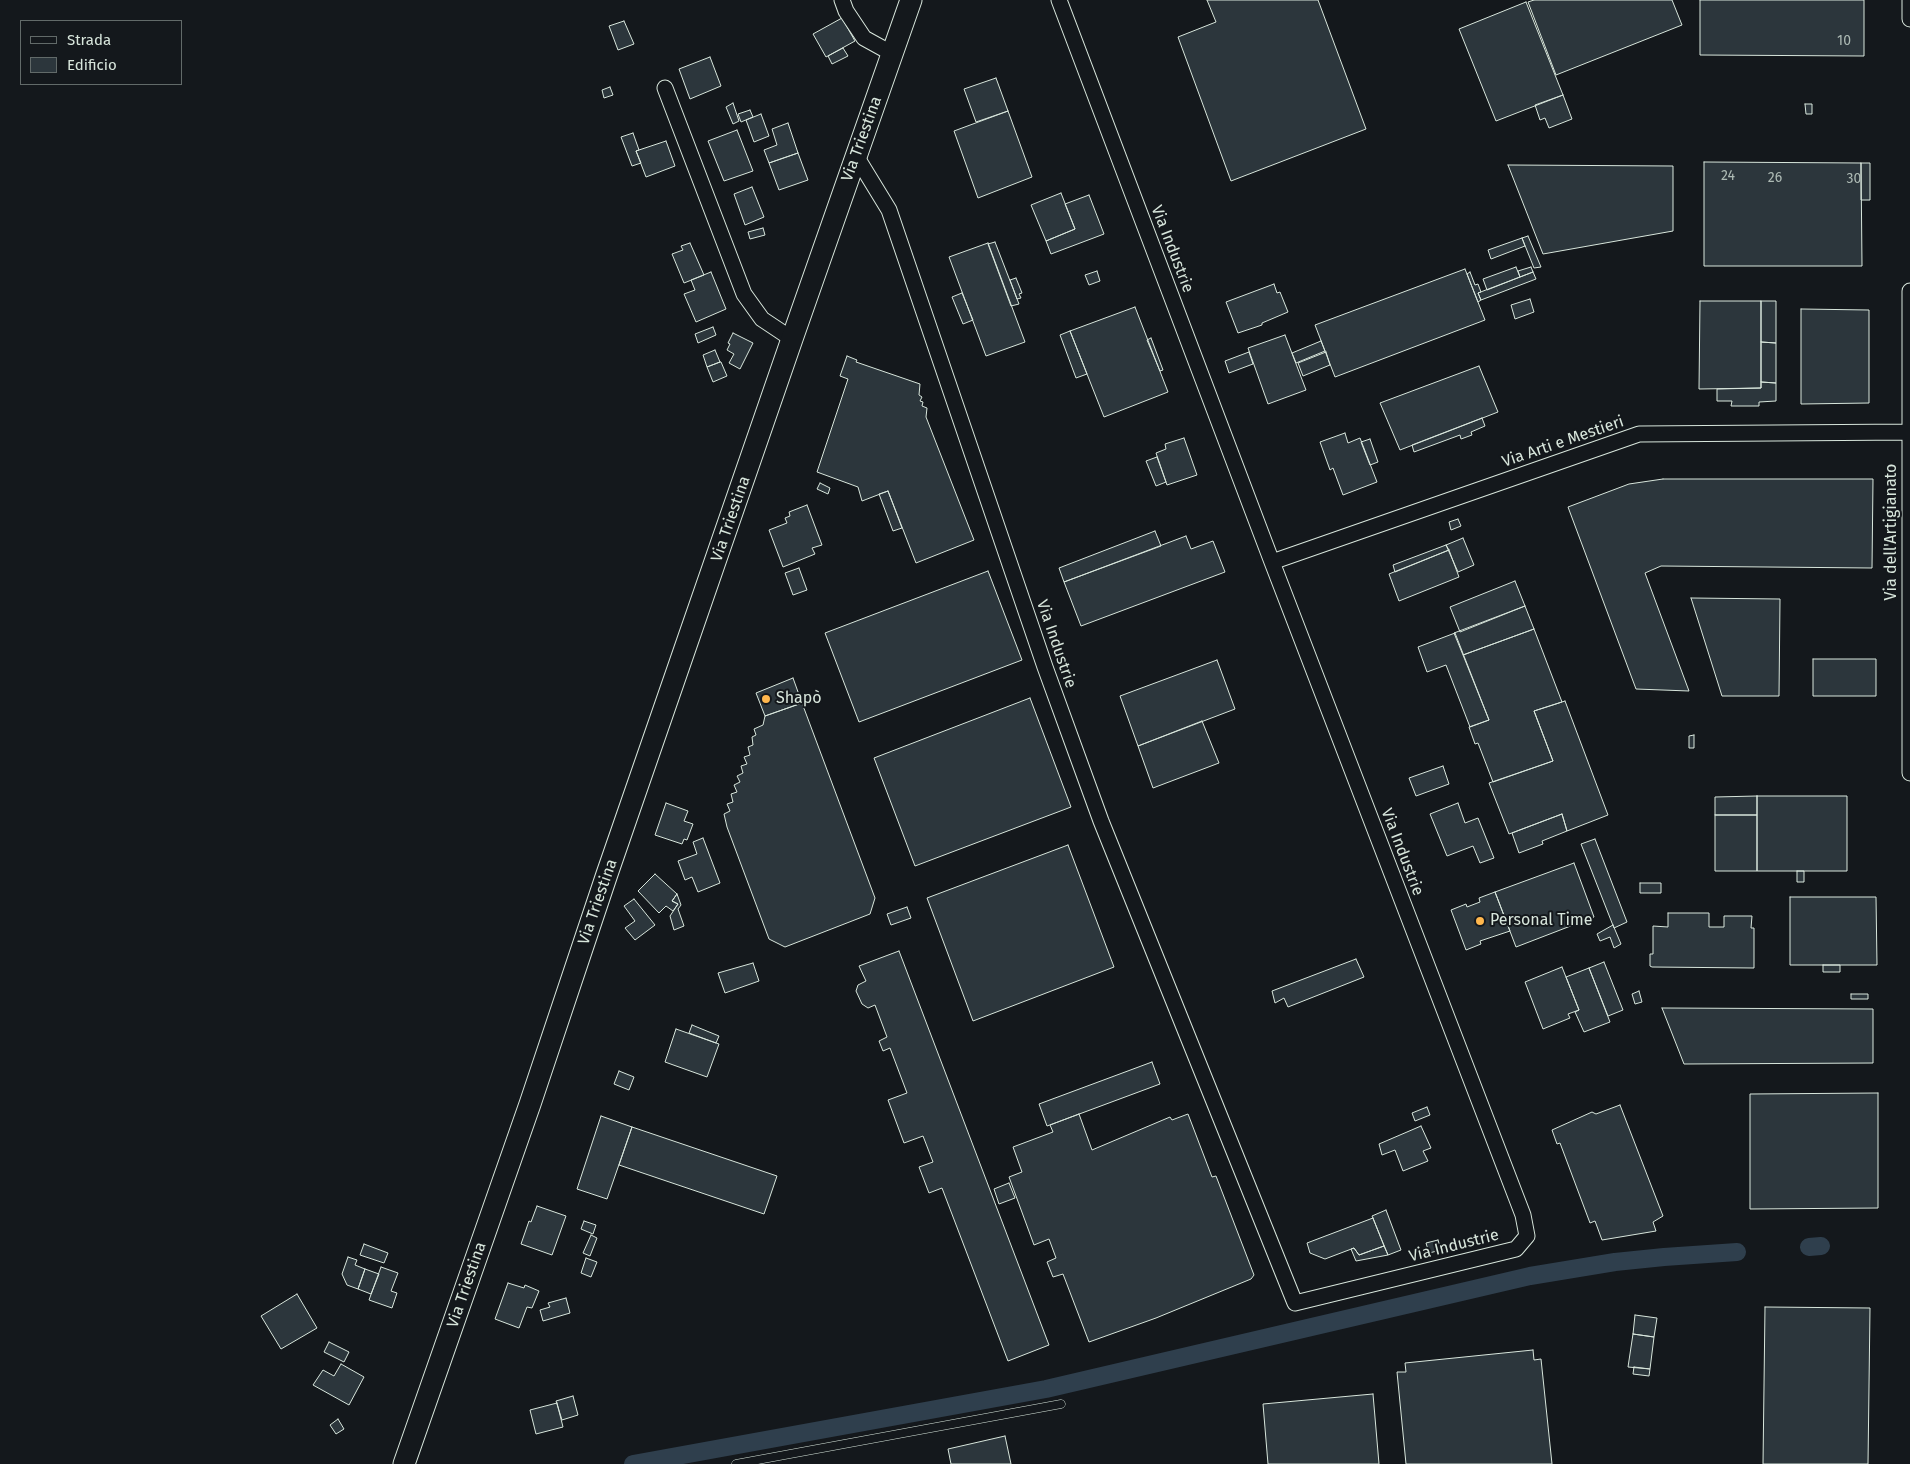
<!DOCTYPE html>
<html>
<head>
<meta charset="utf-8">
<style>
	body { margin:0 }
	#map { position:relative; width:1910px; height:1464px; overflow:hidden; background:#14181c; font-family:"Fira Sans",sans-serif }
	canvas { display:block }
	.legend { position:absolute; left:20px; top:20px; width:162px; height:65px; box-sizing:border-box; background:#14181c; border:1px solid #626a69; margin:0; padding:6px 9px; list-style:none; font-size:15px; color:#d8e6dc }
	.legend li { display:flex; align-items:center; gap:10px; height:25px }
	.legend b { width:25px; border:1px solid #626a69 }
</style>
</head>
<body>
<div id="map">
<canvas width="1910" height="1464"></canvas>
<ul class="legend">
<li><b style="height:6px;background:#14181c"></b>Strada</li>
<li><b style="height:14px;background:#2c363c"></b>Edificio</li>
</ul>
</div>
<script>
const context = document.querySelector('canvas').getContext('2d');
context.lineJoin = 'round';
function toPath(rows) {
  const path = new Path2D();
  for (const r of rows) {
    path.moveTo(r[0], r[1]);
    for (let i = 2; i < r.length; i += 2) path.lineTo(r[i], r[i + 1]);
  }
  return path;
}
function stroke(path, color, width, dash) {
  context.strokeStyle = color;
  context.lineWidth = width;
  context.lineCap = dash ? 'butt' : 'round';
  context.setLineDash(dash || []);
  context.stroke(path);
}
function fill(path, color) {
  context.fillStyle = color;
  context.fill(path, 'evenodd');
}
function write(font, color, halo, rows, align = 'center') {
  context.font = font + ' "Fira Sans",sans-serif';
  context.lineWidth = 4;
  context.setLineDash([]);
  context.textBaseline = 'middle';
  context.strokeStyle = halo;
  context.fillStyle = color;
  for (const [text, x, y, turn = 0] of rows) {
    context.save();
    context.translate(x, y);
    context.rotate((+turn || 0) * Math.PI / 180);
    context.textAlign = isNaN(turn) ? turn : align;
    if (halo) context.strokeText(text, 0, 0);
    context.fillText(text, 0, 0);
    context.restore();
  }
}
const canal = toPath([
	[1809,1247,1821,1246],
	[633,1464,1046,1389,1530,1276,1615,1262,1664,1257,1737,1252]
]);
const building = toPath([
	[1207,0,1318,0,1366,129,1231,181,1178,37,1216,22,1207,0],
	[1534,0,1672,0,1682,25,1556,75,1528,2,1534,0],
	[1700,0,1864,0,1864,56,1700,55,1700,0],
	[1526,2,1563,95,1496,121,1459,29,1526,2],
	[842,18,855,41,826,57,813,34,842,18],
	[624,21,634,44,618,50,609,26,624,21],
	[843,48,848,56,832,64,828,56,843,48],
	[710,57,721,86,690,99,679,69,710,57],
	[996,78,1008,111,976,122,964,89,996,78],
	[610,87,613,95,604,98,602,90,610,87],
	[1563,95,1572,119,1549,128,1545,118,1540,120,1535,105,1563,95],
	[733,103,739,121,733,124,726,107,733,103],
	[1805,104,1812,104,1812,114,1806,114,1805,104],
	[750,110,753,117,741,122,738,114,750,110],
	[1008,111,1032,177,978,198,954,131,1008,111],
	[761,114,769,136,754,142,746,120,761,114],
	[788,123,798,153,769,163,764,150,777,145,772,129,788,123],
	[737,130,753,171,724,181,708,141,737,130],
	[633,133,639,150,636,151,641,163,632,166,621,137,633,133],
	[666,141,675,166,646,177,636,151,666,141],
	[798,153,808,180,779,190,769,163,798,153],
	[1704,162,1861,163,1862,266,1704,266,1704,162],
	[1861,163,1870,163,1870,200,1861,200,1861,163],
	[1508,165,1673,166,1673,231,1543,254,1508,165],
	[752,187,764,217,745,225,734,194,752,187],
	[1061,193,1075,229,1046,241,1031,205,1061,193],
	[1089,195,1104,234,1051,254,1046,241,1075,229,1065,204,1089,195],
	[763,228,765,235,750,239,748,232,763,228],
	[1528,236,1541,267,1534,268,1522,238,1528,236],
	[1522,238,1525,246,1491,259,1488,250,1522,238],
	[995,242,1019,304,1011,306,988,244,995,242],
	[690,243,704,275,684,283,672,254,683,250,681,246,690,243],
	[988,243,1025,342,986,356,949,257,988,243],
	[1516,267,1520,277,1487,290,1483,279,1516,267],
	[1531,267,1533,272,1520,277,1518,271,1531,267],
	[1465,269,1485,320,1335,377,1315,325,1465,269],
	[1097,271,1100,281,1089,285,1085,275,1097,271],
	[711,272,726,309,696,322,684,294,695,290,691,280,711,272],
	[1470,272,1475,285,1478,284,1481,292,1478,293,1481,300,1478,302,1467,274,1470,272],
	[1533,272,1536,279,1481,300,1478,293,1533,272],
	[1016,278,1022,293,1019,294,1021,298,1017,299,1010,280,1016,278],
	[1274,284,1277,293,1280,292,1288,312,1262,323,1262,325,1238,333,1226,302,1274,284],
	[962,293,973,320,963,324,952,297,962,293],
	[1530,299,1534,312,1515,319,1511,305,1530,299],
	[1700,301,1761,301,1761,388,1699,389,1700,301],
	[1761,301,1776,301,1776,343,1761,342,1761,301],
	[1135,307,1168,392,1104,417,1070,331,1135,307],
	[1801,309,1869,310,1869,403,1801,404,1801,309],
	[713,327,716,335,698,343,695,334,713,327],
	[1070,331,1087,374,1076,378,1060,335,1070,331],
	[733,333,753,343,740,369,729,363,734,354,727,350,730,344,728,343,733,333],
	[1285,335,1306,390,1268,404,1248,348,1285,335],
	[1151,338,1163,370,1160,371,1147,340,1151,338],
	[1321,341,1325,351,1296,363,1292,353,1321,341],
	[1761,342,1776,343,1776,383,1761,382,1761,342],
	[715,350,720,362,707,367,703,355,715,350],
	[1249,352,1253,364,1229,373,1225,361,1249,352],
	[1326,352,1330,365,1303,376,1298,363,1326,352],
	[847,356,857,360,856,362,920,384,919,395,922,397,920,401,923,402,922,406,927,408,926,417,974,540,916,563,888,491,862,501,858,487,817,472,848,379,840,376,847,356],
	[720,362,721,362,727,376,713,382,707,367,720,362],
	[1479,366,1498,412,1400,450,1380,403,1479,366],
	[1761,382,1776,383,1776,401,1759,402,1759,406,1731,406,1732,401,1717,401,1717,389,1761,388,1761,382],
	[1482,418,1485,426,1471,432,1472,435,1461,439,1460,435,1414,452,1412,445,1482,418],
	[1345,433,1348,443,1360,438,1377,482,1343,495,1333,468,1330,470,1320,442,1345,433],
	[1184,438,1197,475,1167,485,1156,453,1166,449,1165,444,1184,438],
	[1370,439,1378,462,1370,465,1361,442,1370,439],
	[1157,457,1166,482,1156,486,1146,461,1157,457],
	[1663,479,1873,479,1872,568,1661,566,1645,573,1689,691,1636,689,1568,507,1629,484,1663,479],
	[820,483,830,488,828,494,817,489,820,483],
	[888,491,902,528,893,531,879,494,888,491],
	[807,505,822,545,812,548,815,554,783,567,769,530,787,523,785,518,790,516,789,512,807,505],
	[1458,519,1461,526,1451,530,1449,522,1458,519],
	[1155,531,1161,546,1064,582,1059,568,1155,531],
	[1186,536,1191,549,1213,541,1225,572,1081,626,1064,582,1186,536],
	[1463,538,1474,565,1458,572,1446,545,1463,538],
	[1446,545,1449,550,1395,572,1393,565,1446,545],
	[1449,550,1459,577,1399,601,1389,574,1449,550],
	[799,568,807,590,793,595,785,573,799,568],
	[988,571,1022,660,859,722,825,633,988,571],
	[1515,581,1525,606,1460,632,1450,607,1515,581],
	[1691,598,1780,599,1779,696,1722,696,1691,598],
	[1525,606,1534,629,1463,655,1454,633,1525,606],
	[1534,629,1562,702,1534,711,1553,761,1493,782,1478,743,1475,744,1469,727,1489,720,1463,655,1534,629],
	[1455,633,1489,720,1470,727,1446,665,1427,672,1418,647,1455,633],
	[1813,659,1876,659,1876,696,1813,696,1813,659],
	[1217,660,1235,709,1138,746,1120,696,1217,660],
	[793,678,802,703,765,716,756,693,793,678],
	[1030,698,1071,807,915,866,874,758,1030,698],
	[1565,701,1608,815,1567,831,1562,814,1509,834,1489,783,1553,761,1534,711,1565,701],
	[802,703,875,898,870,914,785,947,769,939,727,827,724,814,730,811,727,804,733,802,731,794,737,792,734,785,740,782,737,776,743,773,741,766,747,764,744,757,750,755,748,747,753,745,752,737,756,735,754,729,763,725,765,716,802,703],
	[1202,721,1219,763,1153,788,1138,746,1202,721],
	[1694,735,1694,748,1689,748,1689,736,1694,735],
	[1443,766,1449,784,1416,796,1409,778,1443,766],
	[1757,796,1847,796,1847,871,1757,871,1757,796],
	[1757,796,1757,815,1715,815,1715,797,1757,796],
	[666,803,688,811,684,821,693,824,687,840,684,839,682,844,655,835,666,803],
	[1458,803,1465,823,1478,818,1494,858,1480,863,1473,846,1447,856,1430,814,1458,803],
	[1562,814,1567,831,1542,841,1543,844,1519,853,1512,833,1562,814],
	[1715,815,1757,815,1757,871,1715,871,1715,815],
	[703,838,720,883,698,892,692,877,685,880,678,861,697,854,693,842,703,838],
	[1595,839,1627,922,1614,928,1581,844,1595,839],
	[1068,845,1114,967,973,1021,927,898,1068,845],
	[1574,863,1594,917,1516,947,1495,892,1574,863],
	[1797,871,1804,871,1804,882,1797,882,1797,871],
	[655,874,677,894,672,901,678,904,673,911,666,906,659,913,638,891,655,874],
	[1640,883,1661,883,1661,893,1640,893,1640,883],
	[1495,892,1510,931,1480,941,1481,944,1466,950,1451,910,1466,904,1467,907,1480,902,1479,898,1495,892],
	[677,894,681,905,678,909,684,926,674,930,670,916,678,904,672,901,677,894],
	[1790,897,1876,897,1877,965,1790,965,1790,897],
	[634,899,655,925,635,940,625,928,635,921,624,906,634,899],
	[907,907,911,918,891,925,887,914,907,907],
	[1668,913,1709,913,1709,927,1724,927,1724,916,1752,916,1751,928,1754,928,1754,968,1652,967,1650,966,1650,954,1653,954,1653,926,1668,927,1668,913],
	[1613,925,1621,944,1614,948,1610,937,1600,941,1597,934,1613,925],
	[899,951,1049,1345,1008,1361,942,1188,929,1193,919,1167,933,1162,923,1136,904,1143,888,1100,907,1093,890,1048,883,1051,879,1041,887,1037,875,1005,868,1008,862,1004,856,991,858,985,866,981,859,966,899,951],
	[1356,959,1364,977,1288,1007,1284,998,1275,1003,1272,991,1356,959],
	[1604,962,1623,1010,1608,1016,1589,968,1604,962],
	[753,963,759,981,725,993,718,973,753,963],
	[1823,965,1840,965,1840,972,1823,972,1823,965],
	[1562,967,1579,1010,1568,1014,1570,1018,1543,1029,1525,982,1562,967],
	[1589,968,1610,1022,1584,1032,1575,1012,1579,1010,1566,977,1589,968],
	[1639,991,1642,1002,1635,1004,1632,994,1639,991],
	[1851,994,1868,994,1868,999,1851,999,1851,994],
	[1662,1008,1873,1009,1873,1063,1684,1064,1662,1008],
	[692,1025,719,1036,716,1043,689,1033,692,1025],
	[676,1029,719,1044,707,1077,665,1062,676,1029],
	[1152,1062,1160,1084,1047,1126,1039,1104,1152,1062],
	[619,1071,634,1077,629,1090,614,1084,619,1071],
	[1878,1093,1878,1208,1750,1209,1750,1094,1878,1093],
	[1620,1105,1663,1216,1653,1222,1656,1231,1602,1240,1595,1221,1590,1223,1560,1143,1557,1144,1552,1130,1592,1112,1596,1114,1620,1105],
	[1427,1107,1430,1115,1415,1121,1412,1113,1427,1107],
	[1079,1114,1092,1150,1170,1117,1172,1120,1188,1114,1212,1177,1216,1176,1254,1275,1251,1279,1156,1318,1089,1342,1063,1274,1053,1277,1047,1262,1056,1258,1049,1239,1034,1245,1009,1177,1022,1172,1013,1147,1053,1132,1050,1125,1079,1114],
	[601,1116,632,1127,607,1199,577,1189,601,1116],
	[1421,1126,1431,1148,1423,1151,1428,1161,1403,1171,1395,1150,1382,1155,1379,1144,1421,1126],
	[632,1127,777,1176,764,1214,619,1165,632,1127],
	[1009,1183,1015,1198,999,1204,994,1189,1009,1183],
	[537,1206,566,1216,552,1255,521,1244,529,1221,531,1222,537,1206],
	[1386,1210,1401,1250,1388,1255,1372,1216,1386,1210],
	[1373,1218,1384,1246,1359,1255,1354,1248,1325,1259,1310,1253,1307,1243,1373,1218],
	[584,1221,596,1225,593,1234,581,1229,584,1221],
	[591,1235,597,1238,590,1256,583,1253,591,1235],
	[1438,1240,1441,1250,1429,1253,1426,1243,1438,1240],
	[364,1244,388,1253,384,1263,360,1255,364,1244],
	[1384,1246,1388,1255,1356,1261,1351,1249,1354,1248,1359,1255,1384,1246],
	[348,1257,357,1260,355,1265,365,1269,358,1289,347,1285,342,1274,348,1257],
	[586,1258,597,1262,591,1277,581,1273,586,1258],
	[381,1267,398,1273,391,1291,397,1293,392,1308,369,1300,381,1267],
	[365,1269,379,1274,371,1294,358,1289,365,1269],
	[508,1283,524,1288,525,1285,539,1291,532,1308,527,1307,519,1328,495,1319,508,1283],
	[297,1294,317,1328,281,1349,261,1316,297,1294],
	[566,1298,570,1313,543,1321,540,1310,550,1307,548,1303,566,1298],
	[1765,1307,1870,1308,1868,1464,1763,1464,1765,1307],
	[1635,1315,1657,1318,1654,1337,1633,1334,1635,1315],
	[1633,1334,1654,1337,1650,1369,1628,1367,1633,1334],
	[329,1342,349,1352,344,1362,324,1352,329,1342],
	[1533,1350,1534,1360,1541,1359,1552,1464,1406,1464,1397,1372,1406,1372,1405,1363,1533,1350],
	[341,1364,364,1377,349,1405,313,1385,323,1370,334,1376,341,1364],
	[1634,1367,1650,1369,1649,1376,1633,1374,1634,1367],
	[1373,1394,1379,1464,1268,1464,1263,1404,1373,1394],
	[573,1396,578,1415,562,1420,556,1401,573,1396],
	[557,1403,563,1427,536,1434,530,1410,557,1403],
	[338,1419,344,1429,336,1434,330,1425,338,1419],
	[1005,1436,1011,1464,951,1464,948,1449,1005,1436]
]);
const lane = toPath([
	[736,1464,1061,1404]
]);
const street = toPath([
	[842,0,846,11,864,38,893,54],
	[1910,0,1910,19],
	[665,88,744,294,762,319,792,339],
	[856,156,889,210,1045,667,1101,821,1295,1303,1516,1249,1527,1236,1523,1215,1272,562,1059,0],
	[1910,291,1910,773],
	[1272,562,1639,434,1909,432]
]);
const secondary = toPath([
	[404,1464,530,1104,607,874,792,339,911,0]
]);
const markers = [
	[766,699,5,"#ffb74d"],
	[1480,921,5,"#ffb74d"]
];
const numberNames = [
	["10",1844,41],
	["24",1728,176],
	["26",1775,178],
	["30",1854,179]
];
const streetNames = [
	["Via Triestina",862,139,-70],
	["Via Industrie",1172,249,69],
	["Via Arti e Mestieri",1563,442,-19],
	["Via Triestina",731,519,-71],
	["Via dell'Artigianato",1892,532,-90],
	["Via Industrie",1056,644,71],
	["Via Industrie",1402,852,69],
	["Via Triestina",598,902,-71],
	["Via Industrie",1454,1246,-14],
	["Via Triestina",467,1285,-71]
];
const poiNames = [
	["Shapò",776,699],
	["Personal Time",1490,921]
];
stroke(canal, '#2f3f4d', 18);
fill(building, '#2c363c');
stroke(building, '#d8e6dc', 1);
stroke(lane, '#d8e6dc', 9);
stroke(street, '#d8e6dc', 17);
stroke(secondary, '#d8e6dc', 23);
stroke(lane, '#14181c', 8);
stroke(street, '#14181c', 15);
stroke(secondary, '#14181c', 21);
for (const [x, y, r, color] of markers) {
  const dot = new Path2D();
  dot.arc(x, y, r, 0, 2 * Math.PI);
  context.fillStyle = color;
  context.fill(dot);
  stroke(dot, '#14181c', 2);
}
write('14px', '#adbab4', null, numberNames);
write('16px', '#d8e6dc', '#14181c', streetNames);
write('16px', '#d8e6dc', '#14181c', poiNames, 'left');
</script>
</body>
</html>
